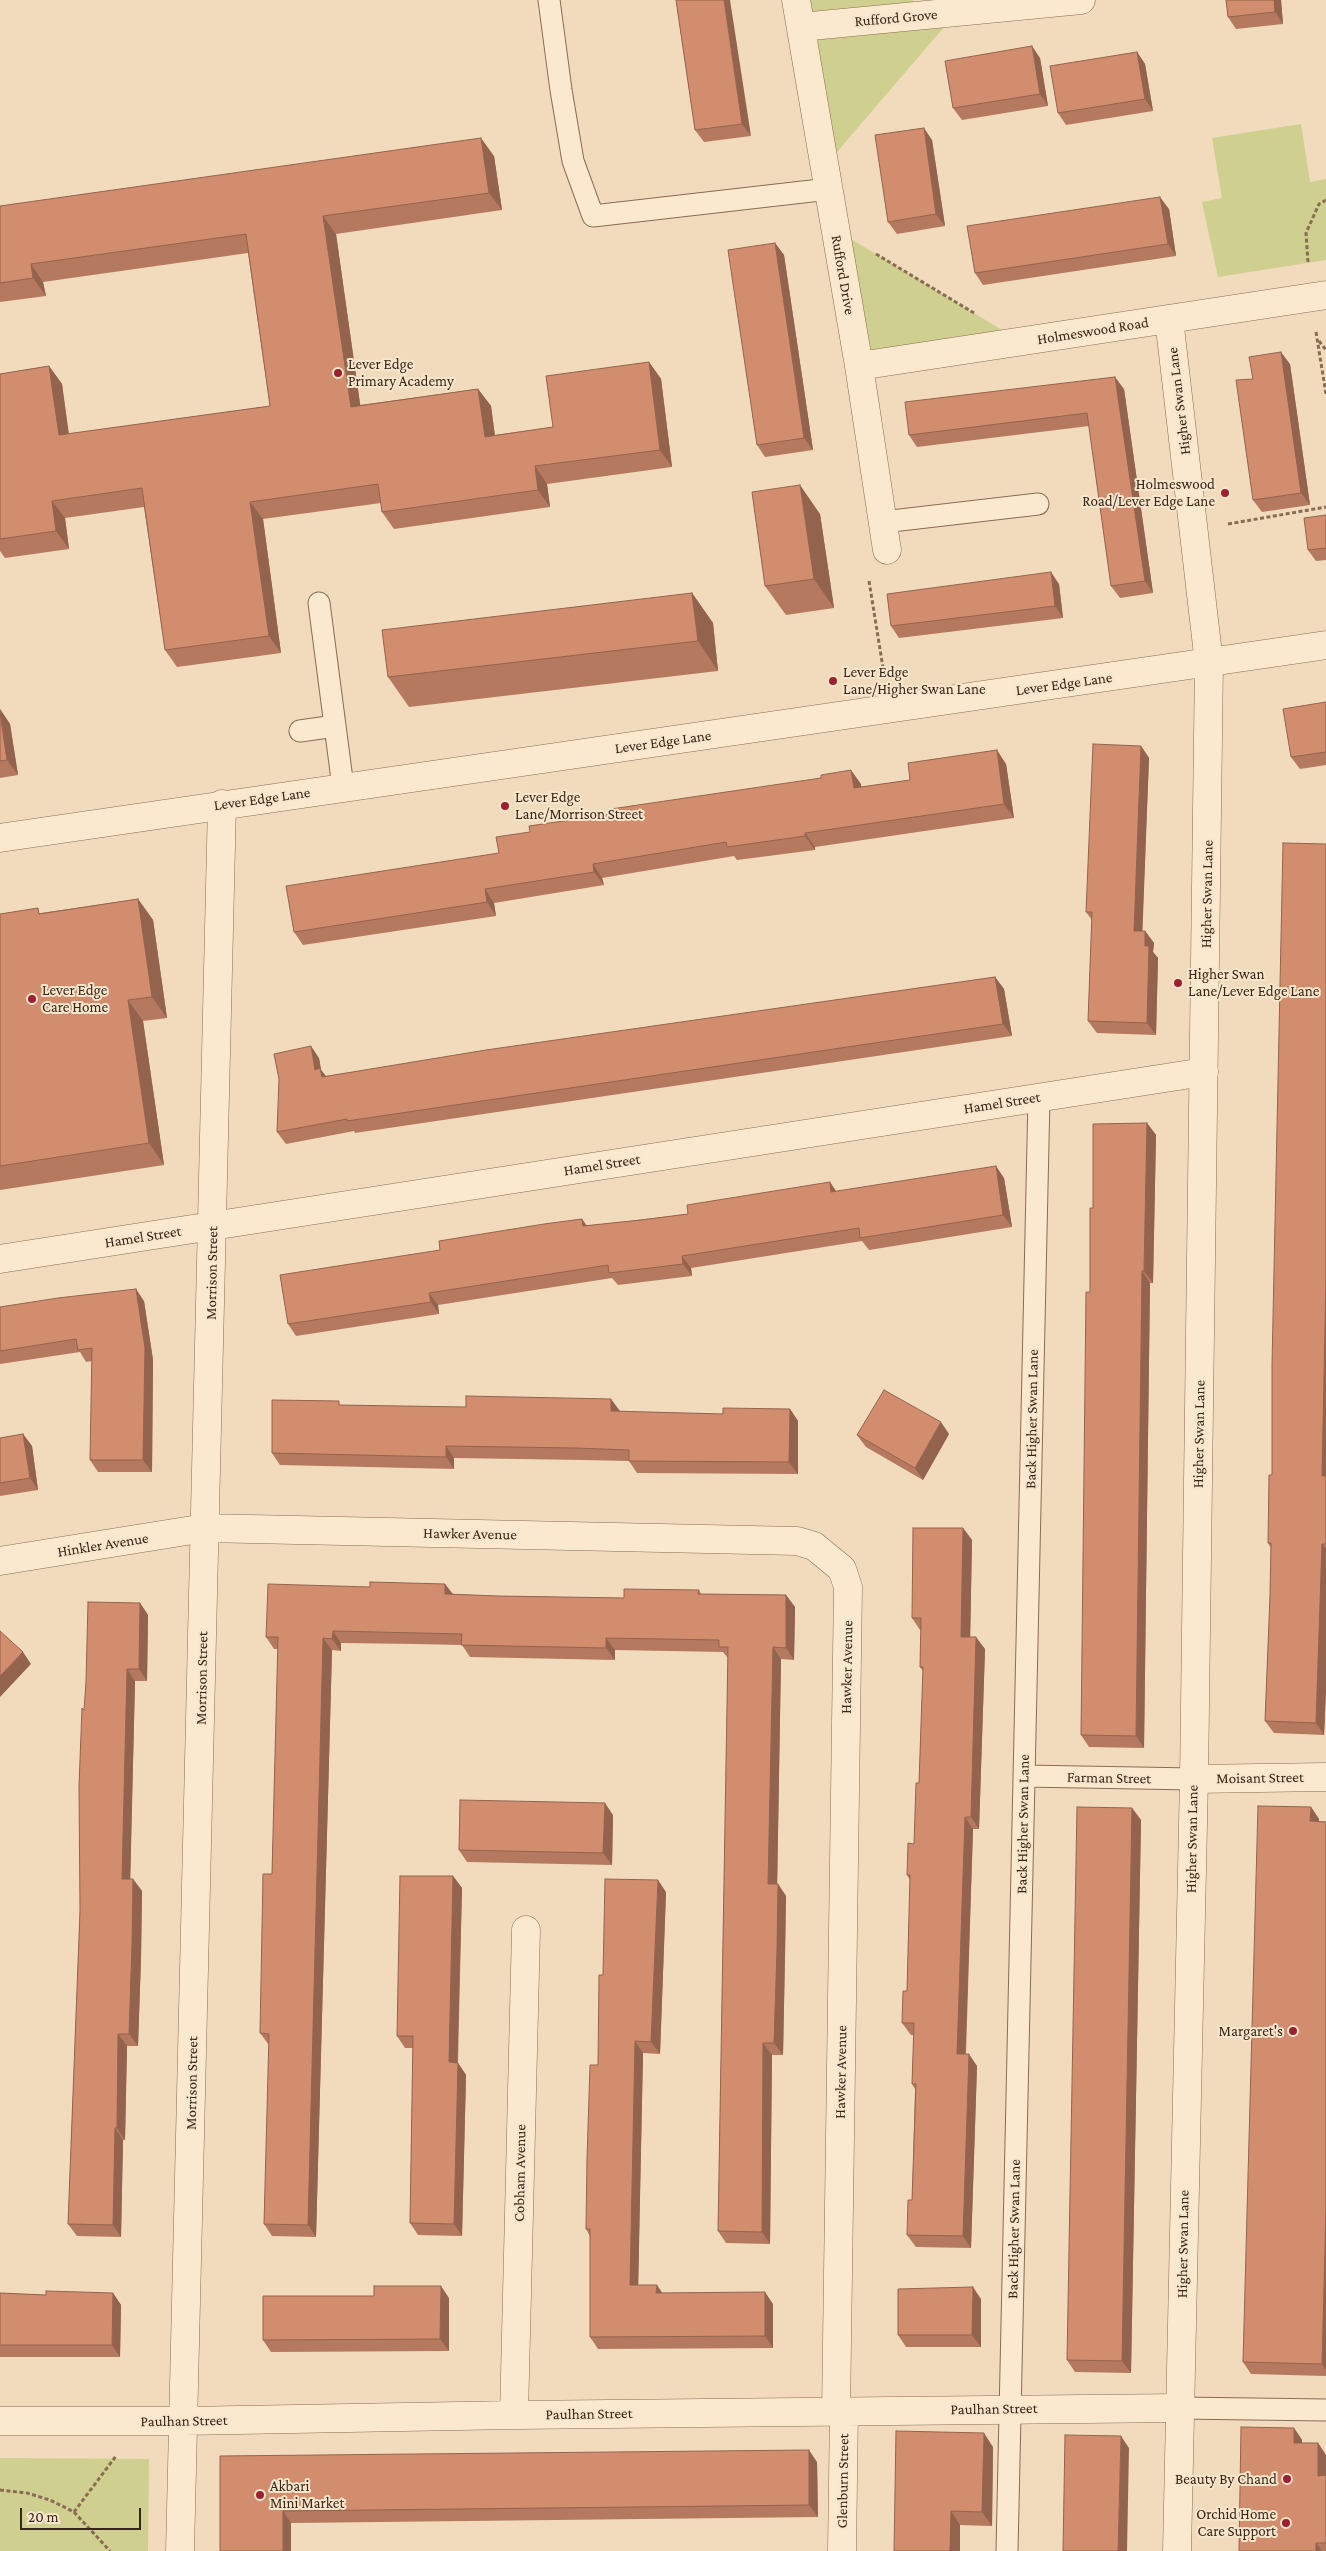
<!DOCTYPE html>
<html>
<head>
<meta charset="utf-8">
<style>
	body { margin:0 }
	#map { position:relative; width:1326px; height:2551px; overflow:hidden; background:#f1dbbc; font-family:"Crimson Pro",serif }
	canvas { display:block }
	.scale { position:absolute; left:20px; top:2508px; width:121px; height:22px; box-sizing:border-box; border:2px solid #37251a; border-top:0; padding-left:6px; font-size:15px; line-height:18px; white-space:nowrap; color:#37251a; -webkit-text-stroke:4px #f8e6cc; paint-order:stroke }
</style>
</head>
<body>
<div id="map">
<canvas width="1326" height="2551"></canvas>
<div class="scale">20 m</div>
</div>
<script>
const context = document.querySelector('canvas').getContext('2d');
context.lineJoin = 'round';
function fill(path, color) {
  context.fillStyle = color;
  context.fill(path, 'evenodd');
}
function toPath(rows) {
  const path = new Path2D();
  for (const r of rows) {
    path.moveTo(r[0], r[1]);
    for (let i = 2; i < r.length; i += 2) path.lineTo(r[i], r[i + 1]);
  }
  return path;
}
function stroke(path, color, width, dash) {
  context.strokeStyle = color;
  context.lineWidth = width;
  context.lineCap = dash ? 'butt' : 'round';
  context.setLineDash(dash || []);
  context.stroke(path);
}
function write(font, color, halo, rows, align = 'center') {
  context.font = font + ' "Crimson Pro",serif';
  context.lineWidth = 4;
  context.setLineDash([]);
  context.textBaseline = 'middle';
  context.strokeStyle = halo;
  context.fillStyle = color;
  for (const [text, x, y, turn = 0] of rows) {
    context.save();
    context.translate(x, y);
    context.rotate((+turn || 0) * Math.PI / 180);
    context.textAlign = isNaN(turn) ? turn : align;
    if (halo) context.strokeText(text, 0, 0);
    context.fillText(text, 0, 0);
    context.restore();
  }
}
const green = toPath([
	[797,0,913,0,914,16,957,12,825,166],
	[1301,124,1310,182,1326,179,1326,260,1218,277,1202,202,1222,198,1212,138],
	[836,230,1022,342,859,366],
	[0,2458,149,2459,148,2551,0,2551]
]);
const path = toPath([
	[876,254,974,313],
	[1308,262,1306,233,1319,204,1326,200],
	[1316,332,1326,394],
	[1319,341,1326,350],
	[1228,524,1326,507],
	[869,581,884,674],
	[0,2490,27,2493,50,2500,74,2512,110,2551],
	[74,2512,116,2456]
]);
const service = toPath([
	[549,0,561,90,573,161,593,216,829,189],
	[883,522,1038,504],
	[319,603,343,787],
	[300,731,335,726],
	[1024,1776,1194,1779],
	[1179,2408,1326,2410],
	[1007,2551,1039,1097]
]);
const minor = toPath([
	[796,0,859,366,887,550],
	[801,27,1081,0],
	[1169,319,1209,663],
	[859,366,1326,295],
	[0,1259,1204,1072],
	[0,1561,205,1528,797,1541,814,1546,842,1569,848,1587,836,2411],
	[1194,1779,1326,1777],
	[514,2415,526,1930],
	[0,2421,184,2421,514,2415,1179,2408],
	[180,2551,222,804],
	[842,2551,844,2411]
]);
const tertiary = toPath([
	[0,838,1326,645],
	[1177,2551,1194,1779,1209,663]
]);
const wall = toPath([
	[676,0,751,136,704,142,695,130],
	[1226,0,1281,0,1283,24,1236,29,1228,17],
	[1137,52,1145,64,1153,111,1066,125,1058,113],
	[1040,58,1048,106,962,120,953,108],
	[932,140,945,226,897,234,888,222],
	[494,156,502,210,336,234,360,405,478,389,491,406,495,435,553,427,649,362,661,379,672,467,547,484,550,507,394,529,382,512,381,503,263,519,281,653,177,667,165,650,144,507,65,518,69,549,5,558,0,551,0,374,49,366,62,384,69,434,270,406,248,253,43,282,46,296,0,302,0,206],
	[1169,209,1176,256,983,285,975,273],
	[775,243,784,255,813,450,765,457,757,445],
	[1290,364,1310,505,1262,512,1253,500,1253,379],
	[1124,389,1153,593,1120,598,1111,586,1089,426,917,447,909,435],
	[820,514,834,608,786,615,765,586],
	[1326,515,1326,560,1316,561,1308,550],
	[1059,584,1063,618,899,638,891,626],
	[692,593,713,623,718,671,409,707,388,677],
	[1326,702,1326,765,1300,769,1291,757],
	[0,709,10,724,18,775,0,778],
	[1141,746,1149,758,1142,931,1145,931,1154,943,1153,952,1158,958,1156,1035,1097,1033,1088,1021,1092,920,1086,912],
	[1006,764,1014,818,815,847,815,850,737,860,734,856,602,878,604,885,494,903,496,916,303,945,294,932,499,853,861,784,861,787,910,780],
	[1326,844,1326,1690,1324,1735,1274,1733,1265,1721,1270,1596,1271,1548,1268,1543,1272,1475],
	[138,899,153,920,167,1018,143,1021,164,1165,0,1190,0,914,41,913],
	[995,977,1004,989,1012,1036,355,1133,354,1131,286,1144,277,1132,319,1058,321,1070,326,1076],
	[1147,1123,1156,1135,1153,1283,1150,1283,1144,1748,1089,1747,1081,1735,1090,1292,1093,1208],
	[1004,1178,1012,1227,869,1250,862,1241,691,1268,692,1276,618,1285,612,1278,438,1305,439,1314,296,1336,288,1324,440,1250,582,1219,587,1226,688,1214,830,1182,836,1192],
	[144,1301,153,1360,152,1472,98,1472,90,1460,92,1361,86,1362,80,1352,0,1364,0,1307],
	[342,1405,723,1414,790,1409,798,1421,798,1474,637,1473,629,1461,583,1460,454,1458,454,1469,280,1465,272,1453],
	[23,1434,32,1446,38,1490,0,1496,0,1438],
	[949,1434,923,1480,866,1447,857,1435],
	[963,1528,972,1540,970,1637,985,1649,979,1829,973,1829,966,2054,977,2066,971,2248,916,2247,907,2235,912,2200,915,2089,912,2084,914,2035,911,2035,902,2023,907,1991,910,1880,907,1875,914,1844,919,1783,923,1671,920,1667,921,1630,920,1630,912,1618],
	[445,1584,453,1594,498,1596,624,1598,699,1590,701,1594,786,1595,795,1607,794,1660,781,1659,777,1884,778,1884,786,1896,785,1962,783,2055,772,2055,770,2244,726,2243,718,2231,728,1658,723,1652,615,1650,615,1660,470,1657,462,1645,415,1644,341,1643,341,1651,332,1650,316,2237,272,2236,264,2224,269,2045,260,2033,272,1874,278,1649,274,1649,266,1637,370,1587],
	[140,1603,148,1615,147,1681,135,1681,130,1879,133,1879,142,1891,141,1958,138,2046,127,2046,125,2140,123,2140,121,2237,77,2236,68,2224,80,1911,84,1710],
	[1311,1807,1319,1819,1319,1821,1326,1822,1326,2376,1251,2374,1243,2362],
	[1132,1808,1141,1820,1131,2373,1075,2372,1067,2360],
	[613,1815,612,1865,467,1862,459,1850],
	[453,1876,462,1888,458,2063,466,2075,462,2236,418,2235,410,2223,413,2048,405,2048,397,2036],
	[666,1892,660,2054,643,2053,638,2285,662,2293,773,2304,773,2348,598,2349,590,2337,590,2236,586,2229,598,2065,603,1975],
	[0,2293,46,2295,113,2293,121,2305,120,2357,0,2357],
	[374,2296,449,2298,449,2351,271,2352,263,2340],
	[981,2299,981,2347,906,2347,898,2335],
	[1294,2428,1302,2440,1302,2443,1318,2443,1326,2455,1326,2551,1239,2551],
	[993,2447,992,2526,960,2525,960,2551,894,2551],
	[220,2456,817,2462,818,2517,291,2523]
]);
const shadedWall = toPath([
	[724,0,730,0,751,136,742,124],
	[1274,0,1281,0,1283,24,1275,12],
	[1032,46,1040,58,1048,106,1040,94],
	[1137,52,1145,64,1153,111,1145,99],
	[924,128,932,140,945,226,936,214],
	[481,138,494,156,502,210,489,193],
	[1160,197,1169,209,1176,256,1168,244],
	[323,216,336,234,363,424,351,407],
	[775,243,784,255,813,450,804,438],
	[31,264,43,282,46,296,33,278],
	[1281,352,1290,364,1310,505,1301,493],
	[649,362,661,379,672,467,660,450],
	[49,366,62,384,71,453,59,435],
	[1115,377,1124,389,1153,593,1145,581],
	[478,389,491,406,497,454,485,437],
	[535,466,547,484,550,507,538,490],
	[800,485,820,514,834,608,814,579],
	[52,501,65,518,69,549,56,531],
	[250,502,263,519,281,653,269,636],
	[1051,572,1059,584,1063,618,1055,606],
	[692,593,713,623,718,671,698,641],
	[0,709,10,724,18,775,7,760],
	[1141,746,1149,758,1142,943,1134,931],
	[997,750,1006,764,1014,818,1004,804],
	[851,770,861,784,863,802,854,788],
	[805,833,815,847,815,850,805,836],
	[593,864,602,878,604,885,594,872],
	[485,889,494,903,496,916,487,902],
	[138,899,153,920,167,1018,152,997],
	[1145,931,1154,943,1153,952,1158,958,1156,1035,1147,1023,1145,946],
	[995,977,1004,989,1012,1036,1003,1024],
	[128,1000,143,1021,164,1165,149,1143],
	[311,1046,319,1058,321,1070,329,1080,330,1089,315,1070],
	[1147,1123,1156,1135,1153,1283,1144,1271],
	[996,1166,1004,1178,1012,1227,1003,1215],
	[830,1182,838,1194,831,1192],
	[582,1219,590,1231,583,1226],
	[682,1256,691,1268,692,1276,683,1264],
	[1142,1271,1150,1283,1144,1748,1136,1736],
	[1326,1278,1326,1481,1322,1476],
	[136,1289,144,1301,153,1360,152,1472,143,1460],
	[429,1293,438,1305,439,1314,431,1302],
	[611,1399,620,1411,611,1411],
	[790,1409,798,1421,798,1474,789,1462],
	[941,1422,949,1434,923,1480,915,1468],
	[23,1434,32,1446,38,1490,30,1478],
	[446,1446,454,1458,454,1469,446,1457],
	[963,1528,972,1540,970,1649,961,1637],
	[1322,1544,1326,1549,1326,1690,1324,1735,1316,1723],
	[445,1584,454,1596,445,1594],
	[786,1595,795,1607,794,1660,786,1648],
	[140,1603,148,1615,147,1681,139,1669],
	[333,1631,341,1643,341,1651,332,1639],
	[976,1637,985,1649,979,1829,971,1817],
	[323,1638,332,1650,316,2237,308,2225],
	[606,1638,615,1650,615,1660,606,1648],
	[773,1647,781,1659,777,1896,768,1884],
	[23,1652,31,1664,0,1697,0,1676],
	[127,1669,135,1681,130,1891,122,1879],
	[605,1803,613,1815,612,1865,603,1853],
	[1311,1807,1319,1819,1319,1833,1310,1821],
	[1132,1808,1141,1820,1131,2373,1122,2361],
	[965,1817,973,1829,965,2066,957,2054],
	[453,1876,462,1888,457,2074,449,2062],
	[133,1879,142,1891,141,1958,138,2046,129,2034],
	[658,1880,666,1892,660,2054,651,2042],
	[778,1884,786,1896,783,2055,774,2043],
	[118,2034,127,2046,125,2140,117,2128],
	[635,2041,643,2053,638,2297,630,2285],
	[763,2043,772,2055,770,2244,762,2232],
	[969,2054,977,2066,971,2248,963,2236],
	[458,2063,466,2075,462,2236,454,2224],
	[115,2128,123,2140,121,2237,113,2225],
	[1326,2209,1326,2370,1322,2364],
	[657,2285,665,2297,656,2293],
	[441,2286,449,2298,449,2351,440,2339],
	[973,2287,981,2299,981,2347,972,2335],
	[765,2292,773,2304,773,2348,765,2336],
	[113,2293,121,2305,120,2357,112,2345],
	[1294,2428,1302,2440,1302,2455,1294,2443],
	[984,2433,993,2447,992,2526,982,2512],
	[1121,2436,1129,2448,1127,2551,1118,2551],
	[1318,2443,1326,2455,1326,2488,1318,2476],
	[809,2450,817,2462,818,2517,809,2505],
	[283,2511,291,2523,291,2551,283,2551],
	[951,2511,960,2525,960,2551,950,2551],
	[1316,2543,1322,2551,1316,2551]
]);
const building = toPath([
	[676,0,724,0,742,124,695,130,676,0],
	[1226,0,1274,0,1275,12,1228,17,1226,0],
	[1032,46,1040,94,953,108,945,61,1032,46],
	[1137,52,1145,99,1058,113,1050,66,1137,52],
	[924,128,936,214,888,222,875,135,924,128],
	[481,138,489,193,323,216,351,407,478,389,485,437,553,427,546,376,649,362,660,450,535,466,538,490,382,512,378,484,250,502,269,636,165,650,142,488,52,501,56,531,0,539,0,374,49,366,59,435,270,406,246,234,31,264,33,278,0,283,0,206,481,138],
	[1160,197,1168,244,975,273,967,226,1160,197],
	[775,243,804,438,757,445,728,250,775,243],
	[1281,352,1301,493,1253,500,1236,380,1253,379,1249,357,1281,352],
	[1115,377,1145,581,1111,586,1087,413,909,435,905,402,1115,377],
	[800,485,814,579,765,586,752,492,800,485],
	[1326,515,1326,548,1308,550,1304,518,1326,515],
	[1051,572,1055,606,891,626,887,594,1051,572],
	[692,593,698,641,388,677,382,630,692,593],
	[1326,702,1326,752,1291,757,1283,709,1326,702],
	[0,713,7,760,0,761,0,713],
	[1093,744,1141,746,1134,931,1145,931,1145,946,1149,946,1147,1023,1088,1021,1092,912,1086,912,1093,744],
	[997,750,1004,804,805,833,805,836,727,847,726,842,593,864,594,872,485,889,487,902,294,932,286,886,499,853,496,837,530,832,529,826,612,814,611,809,821,778,821,775,851,770,854,788,910,780,908,763,997,750],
	[1283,843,1326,844,1326,1278,1322,1476,1326,1476,1326,1544,1322,1544,1316,1723,1265,1721,1270,1596,1271,1543,1268,1543,1269,1475,1272,1475,1272,1365,1283,843],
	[138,899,152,997,128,1000,149,1143,0,1166,0,914,38,908,39,914,138,899],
	[995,977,1003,1024,347,1121,347,1119,277,1132,279,1079,274,1054,311,1046,315,1070,320,1068,322,1077,486,1050,995,977],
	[1147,1123,1144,1271,1142,1271,1136,1736,1081,1735,1086,1292,1090,1292,1090,1208,1093,1208,1093,1124,1147,1123],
	[996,1166,1003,1215,860,1238,859,1228,682,1256,683,1264,609,1273,608,1265,429,1293,431,1302,288,1324,280,1275,440,1250,439,1241,544,1224,582,1219,583,1226,641,1220,688,1214,687,1205,830,1182,831,1192,996,1166],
	[136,1289,145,1348,143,1460,90,1460,92,1348,78,1350,76,1339,0,1351,0,1307,58,1298,136,1289],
	[884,1390,941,1422,915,1468,857,1435,884,1390],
	[466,1396,611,1399,611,1411,723,1414,723,1408,790,1409,789,1462,629,1461,629,1450,575,1448,446,1446,446,1457,272,1453,272,1400,339,1401,339,1405,466,1407,466,1396],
	[23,1434,30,1478,0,1483,0,1438,23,1434],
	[913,1528,963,1528,961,1637,976,1637,971,1817,965,1817,957,2054,969,2054,963,2236,907,2235,908,2200,912,2200,916,2084,912,2084,914,2023,902,2023,903,1991,907,1991,910,1875,907,1875,908,1843,914,1844,916,1783,919,1783,923,1667,920,1667,921,1618,912,1618,913,1528],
	[370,1582,445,1584,445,1594,498,1596,624,1598,624,1589,699,1590,698,1594,786,1595,786,1648,773,1647,768,1884,778,1884,777,1950,774,2043,763,2043,762,2232,718,2231,728,1647,719,1647,719,1640,606,1638,606,1648,461,1645,462,1634,333,1631,332,1639,323,1638,308,2225,264,2224,269,2034,260,2033,263,1874,272,1874,278,1637,266,1637,268,1584,370,1587,370,1582],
	[88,1602,140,1603,139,1669,127,1669,122,1879,133,1879,132,1945,129,2034,118,2034,117,2128,115,2128,113,2225,68,2224,80,1911,79,1786,82,1708,84,1710,86,1682,88,1602],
	[0,1631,23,1652,0,1676,0,1631],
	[460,1800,605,1803,603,1853,459,1850,460,1800],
	[1258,1806,1311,1807,1310,1821,1326,1822,1326,2209,1322,2364,1243,2362,1258,1806],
	[1077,1807,1132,1808,1122,2361,1067,2360,1077,1807],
	[400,1876,453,1876,449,2062,458,2063,454,2224,410,2223,413,2036,397,2036,400,1876],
	[605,1879,658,1880,651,2042,635,2041,630,2285,657,2285,656,2293,765,2292,765,2336,590,2337,590,2229,586,2229,587,2159,590,2065,598,2065,599,1975,603,1975,605,1879],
	[374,2286,441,2286,440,2339,263,2340,263,2296,374,2296,374,2286],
	[973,2287,972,2335,898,2335,898,2289,973,2287],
	[46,2291,113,2293,112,2345,0,2345,0,2293,46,2295,46,2291],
	[1241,2427,1294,2428,1294,2443,1318,2443,1318,2476,1326,2475,1326,2543,1316,2543,1316,2551,1239,2551,1241,2427],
	[896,2431,984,2433,982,2512,951,2511,950,2551,894,2551,896,2431],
	[1065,2435,1121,2436,1118,2551,1063,2551,1065,2435],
	[809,2450,809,2505,283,2511,283,2551,220,2551,220,2456,809,2450]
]);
const markers = [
	[338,373,5,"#9d202e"],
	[1225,493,5,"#9d202e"],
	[833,681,5,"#9d202e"],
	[505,806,5,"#9d202e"],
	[1178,983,5,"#9d202e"],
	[32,999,5,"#9d202e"],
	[1293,2031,5,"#9d202e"],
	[1287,2479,5,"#9d202e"],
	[260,2495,5,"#9d202e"],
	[1286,2523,5,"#9d202e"]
];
const streetNames = [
	["Rufford Grove",896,18,-5],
	["Rufford Drive",843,275,80],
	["Holmeswood Road",1093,331,-9],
	["Higher Swan Lane",1179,401,-97],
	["Lever Edge Lane",1064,684,-8],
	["Lever Edge Lane",663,742,-8],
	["Lever Edge Lane",262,799,-8],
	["Higher Swan Lane",1207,894,-89],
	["Hamel Street",1002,1103,-9],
	["Hamel Street",602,1165,-9],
	["Hamel Street",143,1237,-9],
	["Morrison Street",212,1273,-89],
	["Back Higher Swan Lane",1032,1419,-89],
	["Higher Swan Lane",1199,1434,-89],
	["Hawker Avenue",470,1534,1],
	["Hinkler Avenue",103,1545,-9],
	["Hawker Avenue",847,1667,-89],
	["Morrison Street",202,1678,-89],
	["Farman Street",1109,1778,1],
	["Moisant Street",1260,1778,-1],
	["Back Higher Swan Lane",1023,1824,-89],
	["Higher Swan Lane",1192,1839,-89],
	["Hawker Avenue",841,2072,-89],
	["Morrison Street",192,2083,-89],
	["Cobham Avenue",520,2173,-89],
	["Back Higher Swan Lane",1014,2229,-89],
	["Higher Swan Lane",1183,2244,-89],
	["Paulhan Street",994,2409,-1],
	["Paulhan Street",589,2414,-1],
	["Paulhan Street",184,2421,-1],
	["Glenburn Street",843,2481,-89]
];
const poiNames = [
	["Lever Edge",348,364],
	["Primary Academy",348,381],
	["Holmeswood",1215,484,"right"],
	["Road/Lever Edge Lane",1215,501,"right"],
	["Lever Edge",843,672],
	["Lane/Higher Swan Lane",843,689],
	["Lever Edge",515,797],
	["Lane/Morrison Street",515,814],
	["Higher Swan",1188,974],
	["Lane/Lever Edge Lane",1188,991],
	["Lever Edge",42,990],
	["Care Home",42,1007],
	["Margaret's",1283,2031,"right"],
	["Beauty By Chand",1277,2479,"right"],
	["Akbari",270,2486],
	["Mini Market",270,2503],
	["Orchid Home",1276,2514,"right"],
	["Care Support",1276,2531,"right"]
];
fill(green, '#cfcf8f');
stroke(service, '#8a6b54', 23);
stroke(minor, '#8a6b54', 29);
stroke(tertiary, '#8a6b54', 29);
stroke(path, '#8a6b54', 3, [4, 2.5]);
stroke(service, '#fbe9cf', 21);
stroke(minor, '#fbe9cf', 28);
stroke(tertiary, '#fbe9cf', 28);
fill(wall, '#b5795f');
fill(shadedWall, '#93634e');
fill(building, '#d28d6f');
stroke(building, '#93634e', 1);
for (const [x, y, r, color] of markers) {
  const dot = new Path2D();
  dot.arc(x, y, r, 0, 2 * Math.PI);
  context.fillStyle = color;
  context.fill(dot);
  stroke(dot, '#f8e6cc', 2);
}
write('15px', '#37251a', '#f8e6cc', streetNames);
write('15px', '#37251a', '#f8e6cc', poiNames, 'left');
</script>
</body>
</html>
